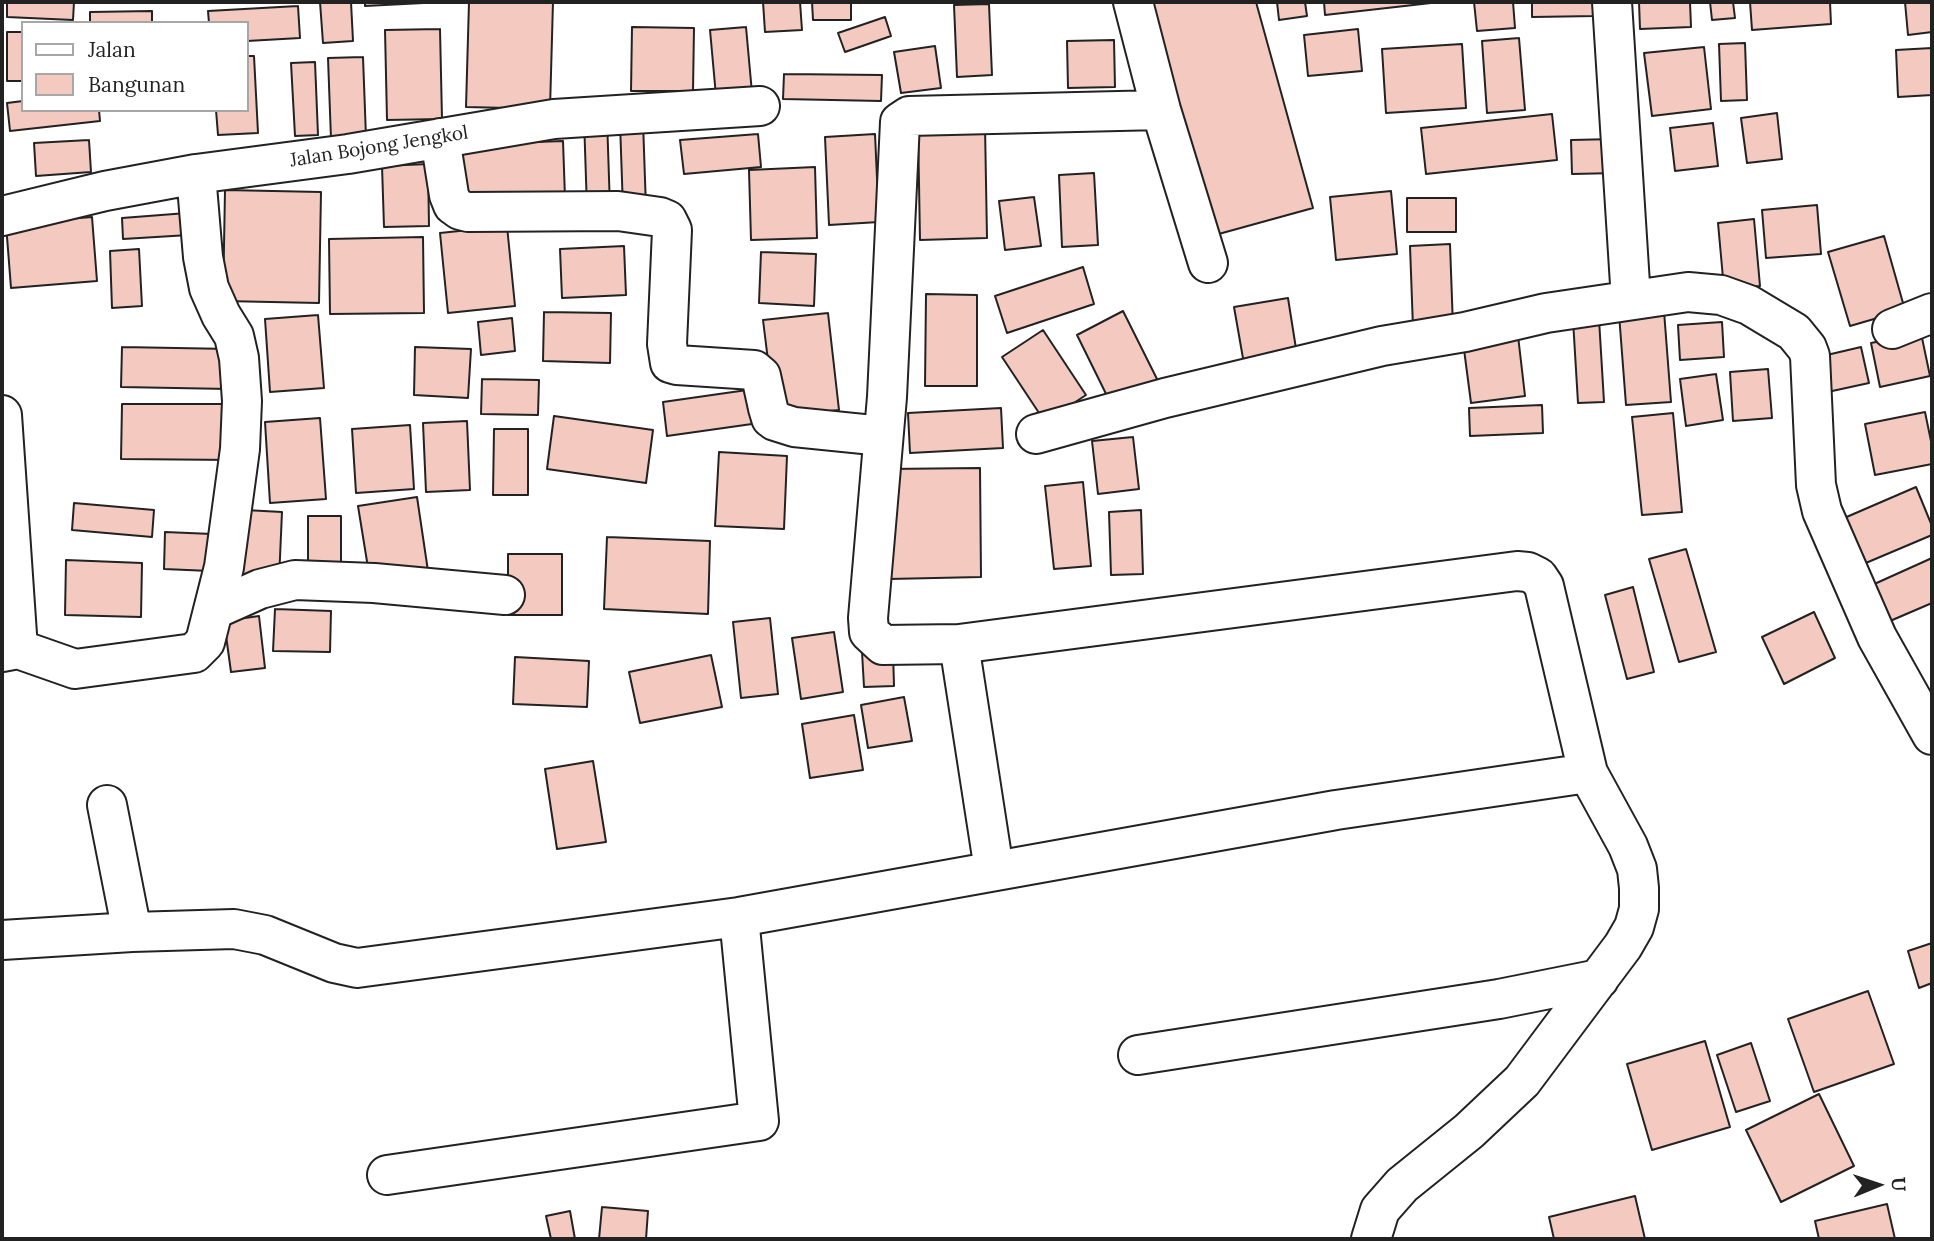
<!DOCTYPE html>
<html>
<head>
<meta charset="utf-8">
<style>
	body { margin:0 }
	#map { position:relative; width:1934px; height:1241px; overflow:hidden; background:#fff; font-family:Lora,serif }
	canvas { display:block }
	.frame { position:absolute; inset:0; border:4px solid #222; pointer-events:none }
	.legend { position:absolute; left:21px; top:21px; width:228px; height:91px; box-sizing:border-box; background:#fff; border:2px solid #a7a7a7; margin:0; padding:9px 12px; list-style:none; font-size:21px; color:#222 }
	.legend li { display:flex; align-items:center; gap:14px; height:35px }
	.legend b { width:35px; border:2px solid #a7a7a7 }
	.north { position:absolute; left:1843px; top:1150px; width:70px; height:70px; -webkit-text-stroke:5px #fff; paint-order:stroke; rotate:88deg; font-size:19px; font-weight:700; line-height:28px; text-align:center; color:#222 }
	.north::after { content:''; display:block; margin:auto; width:24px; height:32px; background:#222; clip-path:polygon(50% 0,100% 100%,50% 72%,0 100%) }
</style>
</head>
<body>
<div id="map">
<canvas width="1934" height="1241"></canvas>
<div class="frame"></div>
<ul class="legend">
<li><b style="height:9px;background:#fff"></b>Jalan</li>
<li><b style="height:19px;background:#f3c9c0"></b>Bangunan</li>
</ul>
<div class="north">U</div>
</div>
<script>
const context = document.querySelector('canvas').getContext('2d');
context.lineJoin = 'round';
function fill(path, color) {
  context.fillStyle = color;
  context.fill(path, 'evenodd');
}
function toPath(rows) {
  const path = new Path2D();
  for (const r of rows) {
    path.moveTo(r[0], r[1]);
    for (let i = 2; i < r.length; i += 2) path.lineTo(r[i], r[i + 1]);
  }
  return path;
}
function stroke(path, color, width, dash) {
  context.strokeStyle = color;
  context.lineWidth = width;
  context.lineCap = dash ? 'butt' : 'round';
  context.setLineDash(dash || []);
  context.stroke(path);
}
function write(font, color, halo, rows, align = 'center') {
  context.font = font + ' Lora,serif';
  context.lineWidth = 5;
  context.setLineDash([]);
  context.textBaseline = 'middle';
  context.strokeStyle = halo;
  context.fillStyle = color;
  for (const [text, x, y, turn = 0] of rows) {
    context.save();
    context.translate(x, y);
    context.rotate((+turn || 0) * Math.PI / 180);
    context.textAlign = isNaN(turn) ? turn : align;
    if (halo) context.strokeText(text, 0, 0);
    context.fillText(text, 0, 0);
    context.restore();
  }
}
const building = toPath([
	[7,2,74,2,73,20,7,17,7,2],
	[320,2,351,2,353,41,323,43,320,2],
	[365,2,443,2,365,6,365,2],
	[469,2,553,2,550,109,466,107,469,2],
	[763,2,800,2,802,30,765,32,763,2],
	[812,2,851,2,851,20,813,20,812,2],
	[1150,2,1256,2,1313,208,1215,235,1150,2],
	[1277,2,1305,2,1307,16,1279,20,1277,2],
	[1324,2,1431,2,1431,3,1325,15,1324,2],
	[1474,2,1513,2,1515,28,1477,31,1474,2],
	[1532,2,1596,2,1596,16,1532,17,1532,2],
	[1639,2,1690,2,1691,27,1640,29,1639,2],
	[1710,2,1733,2,1735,18,1712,20,1710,2],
	[1750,2,1830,2,1831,24,1752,30,1750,2],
	[1905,2,1932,2,1932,32,1908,35,1905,2],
	[989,4,992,75,957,77,954,5,989,4],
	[298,6,300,38,247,41,247,23,209,23,208,11,298,6],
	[152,11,152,23,90,23,90,12,152,11],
	[885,17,891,36,845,52,838,33,885,17],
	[632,27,694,28,693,91,631,91,632,27],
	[746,27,752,93,716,96,710,30,746,27],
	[440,29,442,119,387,120,385,30,440,29],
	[1358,29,1362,71,1308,76,1304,35,1358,29],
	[7,32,23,32,23,81,7,81,7,32],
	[1519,38,1525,110,1487,113,1482,41,1519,38],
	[1114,40,1115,87,1068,88,1067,41,1114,40],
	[1745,43,1747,100,1721,101,1719,44,1745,43],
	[1462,44,1466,108,1386,113,1382,49,1462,44],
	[935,46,941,88,901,93,894,52,935,46],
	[1704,47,1711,109,1652,116,1644,53,1704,47],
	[1932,48,1932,95,1898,97,1896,50,1932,48],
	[247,56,254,56,258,133,218,135,216,110,247,110,247,56],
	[363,57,366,137,331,139,328,58,363,57],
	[315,62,318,135,295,136,291,63,315,62],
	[784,74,882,75,881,101,783,99,784,74],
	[23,101,23,110,99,110,100,121,10,131,7,103,23,101],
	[1777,113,1782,159,1747,163,1741,118,1777,113],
	[1552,114,1557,160,1426,174,1421,128,1552,114],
	[607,118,610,208,587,209,584,119,607,118],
	[643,122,646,208,623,209,620,123,643,122],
	[1713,123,1718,166,1675,171,1670,128,1713,123],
	[985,126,987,238,920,240,918,127,985,126],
	[758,134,761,167,684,174,680,140,758,134],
	[875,134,879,222,829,225,825,137,875,134],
	[1615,139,1617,173,1572,174,1571,140,1615,139],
	[89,140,91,172,36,176,34,143,89,140],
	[563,141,565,198,456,202,454,145,563,141],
	[428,164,429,226,384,227,382,166,428,164],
	[815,167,817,238,751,240,749,170,815,167],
	[1094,173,1098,245,1062,247,1059,175,1094,173],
	[225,190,321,192,319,303,223,301,225,190],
	[1391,191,1397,254,1336,260,1330,197,1391,191],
	[1034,197,1041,246,1005,250,999,201,1034,197],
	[1407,198,1456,198,1456,232,1407,232,1407,198],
	[1817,205,1821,254,1766,258,1762,210,1817,205],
	[187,213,189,235,123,239,122,218,187,213],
	[92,217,97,281,11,288,6,224,92,217],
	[1754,219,1760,286,1724,289,1718,223,1754,219],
	[507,226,515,306,448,313,440,233,507,226],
	[1884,236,1905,310,1850,326,1828,252,1884,236],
	[423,237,424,313,330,314,329,239,423,237],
	[1450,244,1453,327,1413,328,1410,246,1450,244],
	[624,246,626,295,562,298,560,249,624,246],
	[139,249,142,306,112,308,110,251,139,249],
	[761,252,816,254,814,306,759,303,761,252],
	[1083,267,1094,304,1007,333,995,296,1083,267],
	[926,294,977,295,977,386,925,386,926,294],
	[1288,298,1297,355,1244,364,1234,307,1288,298],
	[1123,311,1160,385,1113,408,1077,335,1123,311],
	[1664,311,1671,402,1626,405,1619,314,1664,311],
	[544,312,611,313,610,363,543,361,544,312],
	[828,313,839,410,775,417,763,320,828,313],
	[318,315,324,388,270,392,265,319,318,315],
	[512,318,515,351,481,355,478,322,512,318],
	[1599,319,1604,402,1578,403,1573,320,1599,319],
	[1722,322,1724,357,1680,360,1678,325,1722,322],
	[1517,327,1525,396,1471,403,1462,334,1517,327],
	[1043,330,1086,395,1045,422,1002,357,1043,330],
	[1921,333,1930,376,1880,387,1871,343,1921,333],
	[122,347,230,349,229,389,121,387,122,347],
	[415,347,471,349,468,398,414,395,415,347],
	[1861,347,1869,383,1823,393,1814,358,1861,347],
	[1768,369,1772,418,1733,421,1730,372,1768,369],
	[1716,374,1723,420,1686,426,1680,379,1716,374],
	[482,379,539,380,538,415,481,414,482,379],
	[747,390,752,424,667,436,663,402,747,390],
	[122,404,235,404,235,460,121,459,122,404],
	[1542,405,1543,433,1470,436,1469,408,1542,405],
	[1001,408,1003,448,910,453,908,413,1001,408],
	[1925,412,1932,446,1932,464,1875,475,1865,424,1925,412],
	[1673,413,1682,512,1642,515,1632,417,1673,413],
	[554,416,653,430,646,483,547,469,554,416],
	[320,418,326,499,270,503,265,422,320,418],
	[467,421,470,490,426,492,423,423,467,421],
	[410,425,414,489,356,493,352,429,410,425],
	[494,429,528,429,528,495,493,495,494,429],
	[1133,437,1139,489,1098,494,1092,441,1133,437],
	[719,452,787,456,784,529,715,526,719,452],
	[980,468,981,577,889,579,888,469,980,468],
	[1083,482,1091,566,1054,569,1045,486,1083,482],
	[1916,487,1932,526,1932,535,1854,568,1835,522,1916,487],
	[417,497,428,571,370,580,358,506,417,497],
	[74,503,154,510,152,537,72,530,74,503],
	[245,510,282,512,279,580,242,578,245,510],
	[1141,510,1143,574,1111,575,1109,512,1141,510],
	[308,516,341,516,341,577,308,577,308,516],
	[165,532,212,534,210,571,164,569,165,532],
	[607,537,710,541,708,614,604,609,607,537],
	[1686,549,1716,652,1679,662,1649,559,1686,549],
	[508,554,562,554,562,615,508,615,508,554],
	[1932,558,1932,603,1876,627,1861,590,1932,558],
	[66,560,142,563,141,617,65,615,66,560],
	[1633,587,1654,672,1627,679,1605,595,1633,587],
	[275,609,331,611,330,652,273,651,275,609],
	[1814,612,1835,658,1784,684,1762,637,1814,612],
	[259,616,265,668,231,672,224,621,259,616],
	[770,618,778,694,741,698,733,622,770,618],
	[834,632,843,692,801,699,792,638,834,632],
	[893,651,894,686,864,687,862,652,893,651],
	[711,655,722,707,640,723,629,672,711,655],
	[515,657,589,661,587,707,513,704,515,657],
	[904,697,912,741,868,748,861,705,904,697],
	[854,715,863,770,810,778,802,724,854,715],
	[593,761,606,842,557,849,545,769,593,761],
	[1932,943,1932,983,1919,988,1908,951,1932,943],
	[1868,991,1894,1064,1814,1092,1788,1019,1868,991],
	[1705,1041,1730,1127,1652,1150,1627,1064,1705,1041],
	[1751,1043,1770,1101,1736,1112,1717,1055,1751,1043],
	[1819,1094,1854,1166,1781,1202,1746,1130,1819,1094],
	[1635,1196,1645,1239,1554,1239,1549,1217,1635,1196],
	[1887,1204,1895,1239,1819,1239,1815,1221,1887,1204],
	[602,1207,648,1211,646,1239,599,1239,602,1207],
	[570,1211,575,1239,551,1239,546,1216,570,1211]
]);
const minor = toPath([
	[1133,2,1161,110,1208,263],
	[1612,2,1631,300],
	[440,138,449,195,453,205,460,210,468,212,618,211,660,217,667,220,672,230,667,344,670,363,677,365,754,370,761,376,768,408,771,418,775,421,794,427,883,436],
	[2,216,105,191,196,174,348,154,554,119,760,106],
	[1892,329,1932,313],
	[2,415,18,649],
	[1036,434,1165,398,1382,346,1465,332,1546,313,1688,292,1721,295,1749,305,1794,332,1807,348,1810,356,1816,485,1822,511,1877,637,1932,735],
	[213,610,260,589,295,580,374,583,505,595],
	[959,644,1517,571,1528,572,1538,577,1544,586,1588,773],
	[2,652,18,649,75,669,194,653,205,642,224,567,240,449,242,401,239,358,234,336,221,315,209,288,203,257,196,174],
	[107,805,132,932],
	[994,870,959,644,883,645,869,632,868,618,887,397,900,122,909,116,1161,110],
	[2,940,132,932,234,929,265,935,334,963,357,968,739,917,1336,810,1588,773,1628,846,1637,869,1639,888,1639,909,1634,927,1623,946,1522,1081,1469,1131,1402,1185,1380,1210,1371,1239],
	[1138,1055,1499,999,1599,979],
	[387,1175,759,1121,739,917]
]);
const streetNames = [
	["Jalan Bojong Jengkol",379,147,-9]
];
fill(building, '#f3c9c0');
stroke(building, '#222', 2);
stroke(minor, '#222', 42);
stroke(minor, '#fff', 38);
write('19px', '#222', '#fff', streetNames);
</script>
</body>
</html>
